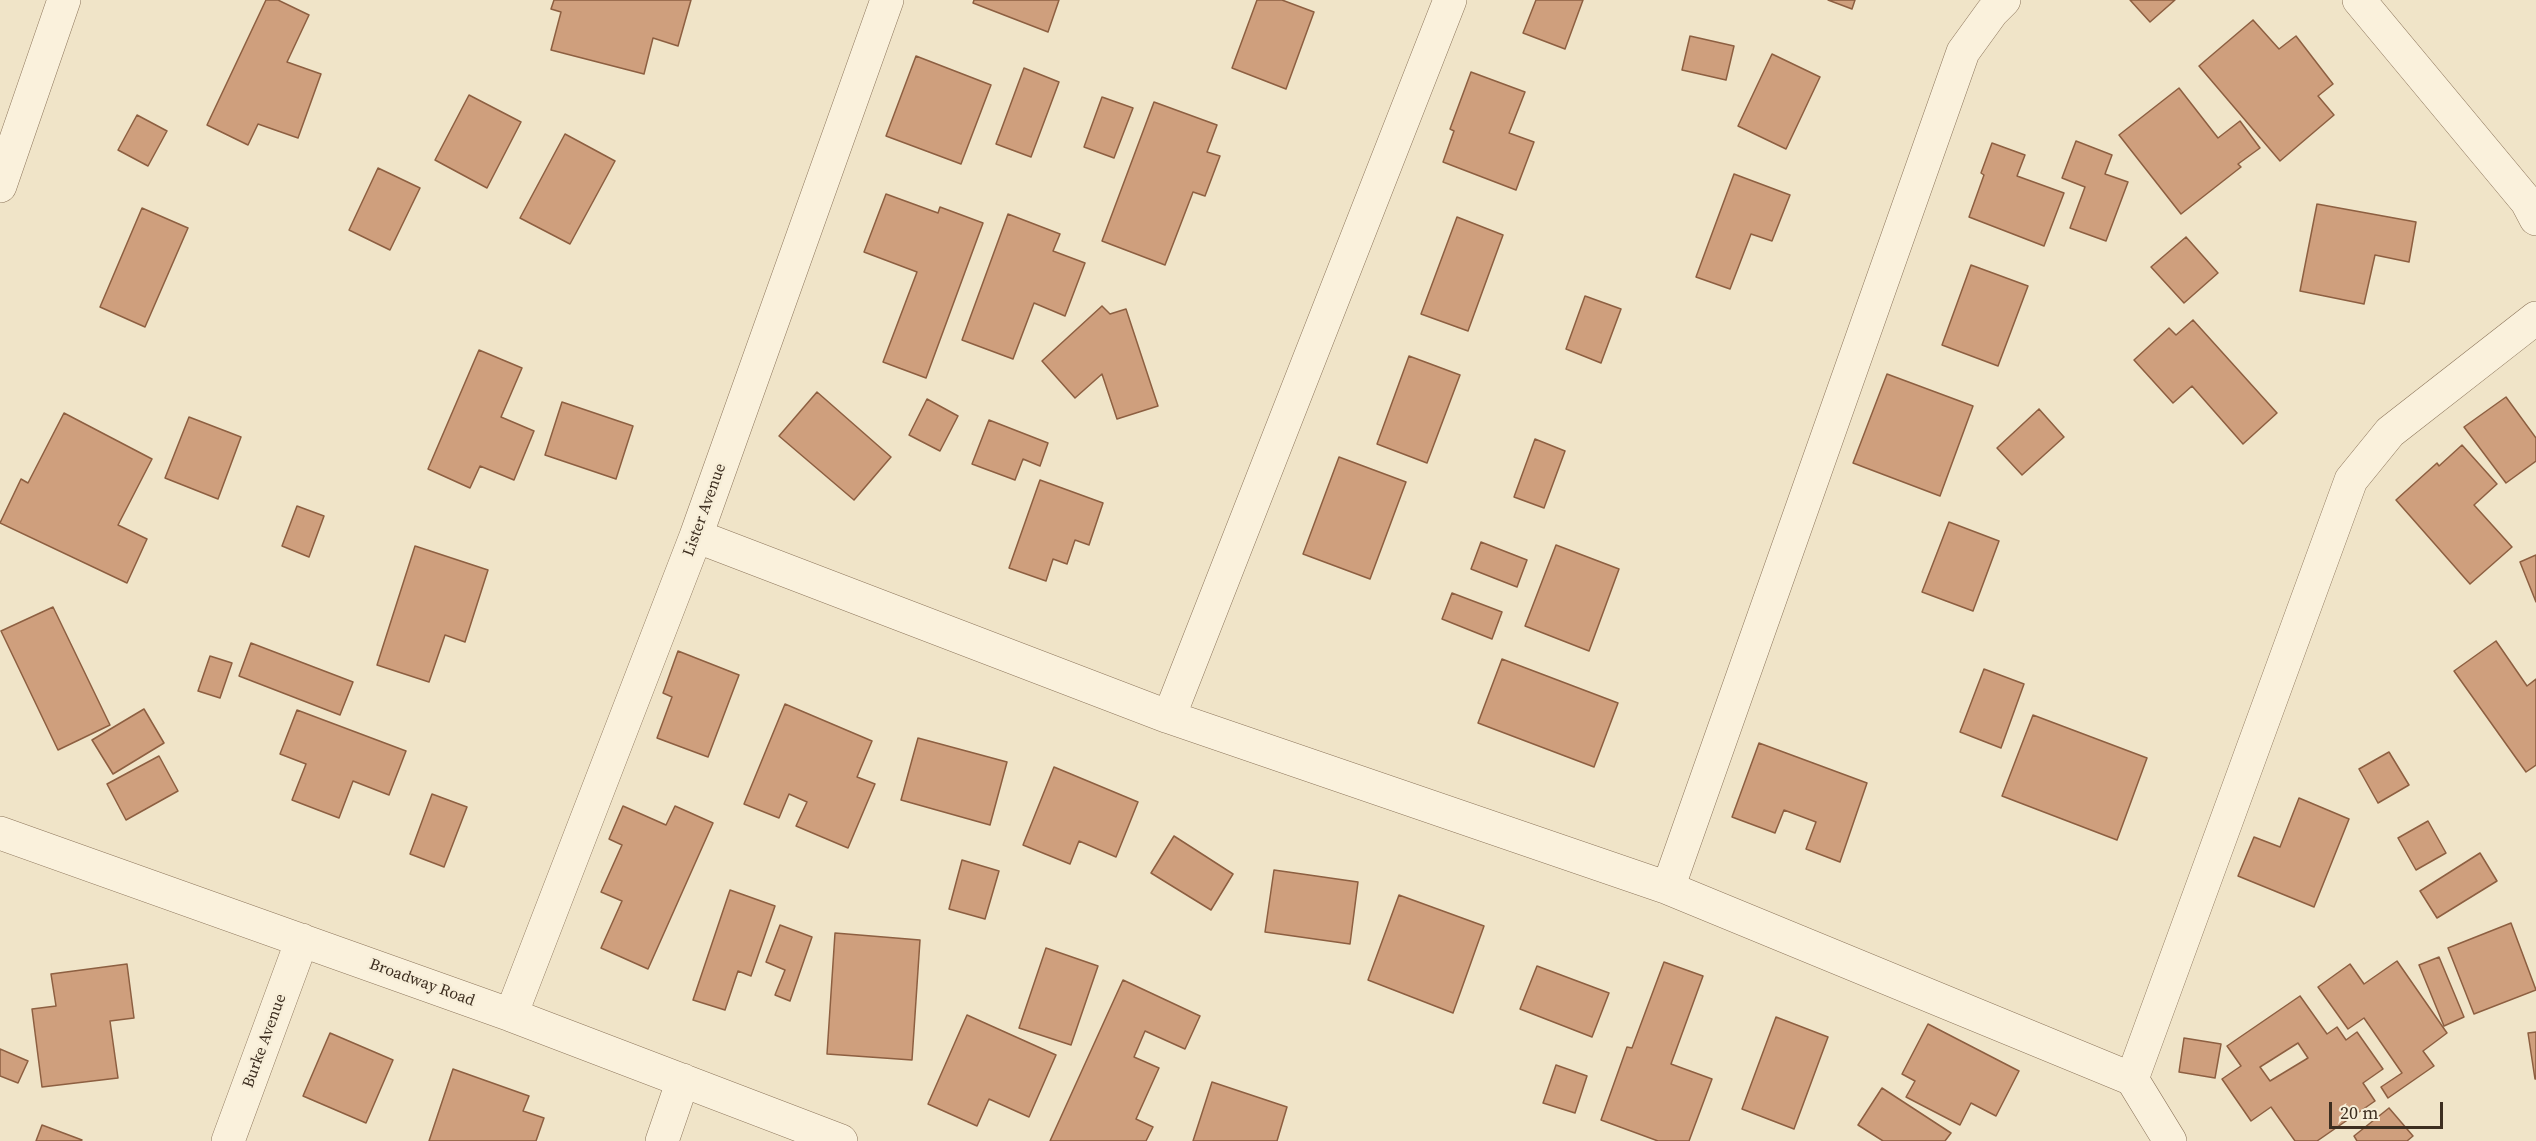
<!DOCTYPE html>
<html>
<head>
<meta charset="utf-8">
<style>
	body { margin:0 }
	#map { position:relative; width:2536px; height:1141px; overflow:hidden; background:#f0e4c8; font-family:"Source Serif 4",serif }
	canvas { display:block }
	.scale { position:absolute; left:2329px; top:1102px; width:114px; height:27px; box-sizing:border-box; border:3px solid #3d2e20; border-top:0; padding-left:8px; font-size:18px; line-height:21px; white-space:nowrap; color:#3d2e20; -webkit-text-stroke:4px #f7eed8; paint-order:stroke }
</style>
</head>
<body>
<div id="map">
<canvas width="2536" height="1141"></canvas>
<div class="scale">20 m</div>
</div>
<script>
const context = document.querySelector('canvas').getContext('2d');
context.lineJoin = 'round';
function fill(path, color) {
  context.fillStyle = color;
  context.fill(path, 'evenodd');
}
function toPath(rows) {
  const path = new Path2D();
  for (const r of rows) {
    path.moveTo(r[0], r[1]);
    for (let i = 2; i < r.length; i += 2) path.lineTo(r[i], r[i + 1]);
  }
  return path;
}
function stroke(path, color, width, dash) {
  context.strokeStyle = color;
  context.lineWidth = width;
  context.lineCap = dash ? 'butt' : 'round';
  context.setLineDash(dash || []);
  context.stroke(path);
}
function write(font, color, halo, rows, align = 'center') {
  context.font = font + ' "Source Serif 4",serif';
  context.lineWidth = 5;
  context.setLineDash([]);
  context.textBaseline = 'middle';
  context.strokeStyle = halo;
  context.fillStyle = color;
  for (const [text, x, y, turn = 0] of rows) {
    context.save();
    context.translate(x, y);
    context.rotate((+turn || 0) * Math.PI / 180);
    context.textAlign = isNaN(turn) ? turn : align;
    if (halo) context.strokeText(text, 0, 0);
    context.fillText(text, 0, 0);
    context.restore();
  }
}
const building = toPath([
	[266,0,278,0,309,15,287,62,321,74,298,138,258,124,248,145,207,125,266,0],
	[554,0,691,0,678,46,653,38,644,74,551,50,561,12,551,9,554,0],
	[974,0,1059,0,1048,32,973,3,974,0],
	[1257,0,1282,0,1314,12,1286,89,1232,68,1257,0],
	[1536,0,1583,0,1565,49,1523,33,1536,0],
	[1828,0,1855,0,1852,9,1828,0],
	[2130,0,2175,0,2150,22,2130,0],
	[2253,20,2279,49,2296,36,2333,84,2318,96,2334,115,2280,161,2199,66,2253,20],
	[1690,36,1734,46,1726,80,1682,70,1690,36],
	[1772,54,1820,77,1786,149,1738,126,1772,54],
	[916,56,991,85,961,164,886,136,916,56],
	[1024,68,1059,82,1031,157,996,144,1024,68],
	[1471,72,1525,92,1509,133,1534,142,1516,190,1443,162,1454,131,1450,129,1471,72],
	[2179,88,2218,138,2240,121,2260,148,2238,164,2241,167,2181,214,2119,135,2179,88],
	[469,95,521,122,487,188,435,160,469,95],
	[1102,97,1133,108,1114,158,1084,147,1102,97],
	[1154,102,1217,125,1207,152,1220,156,1205,196,1193,192,1165,265,1102,241,1154,102],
	[137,115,167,131,148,166,118,150,137,115],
	[565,134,615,161,570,244,520,218,565,134],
	[2076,141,2112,155,2105,174,2128,182,2106,241,2070,228,2085,187,2062,178,2076,141],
	[1992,143,2025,155,2017,176,2064,193,2044,246,1969,217,1984,175,1981,173,1992,143],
	[378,168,420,188,390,250,349,230,378,168],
	[1734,174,1790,195,1772,241,1751,234,1730,289,1696,277,1734,174],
	[886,194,938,213,940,207,983,223,926,378,883,362,917,272,864,252,886,194],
	[2317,204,2416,222,2409,262,2375,255,2364,304,2300,291,2317,204],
	[142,208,188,228,145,327,100,307,142,208],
	[1008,214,1060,234,1053,251,1085,263,1065,316,1034,303,1013,359,962,340,1008,214],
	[1457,217,1503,235,1468,331,1421,314,1457,217],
	[2186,237,2218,273,2184,303,2151,267,2186,237],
	[1971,265,2028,286,1998,366,1942,345,1971,265],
	[1585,296,1621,309,1601,363,1566,349,1585,296],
	[1102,306,1110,314,1126,309,1158,406,1117,419,1102,374,1075,398,1042,361,1102,306],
	[2193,320,2277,413,2243,444,2192,386,2173,403,2134,360,2169,328,2176,335,2193,320],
	[479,350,522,368,501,417,534,431,514,480,480,466,470,488,428,469,479,350],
	[1409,356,1460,375,1427,463,1377,444,1409,356],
	[1887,374,1973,406,1940,496,1853,463,1887,374],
	[817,392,891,457,854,500,779,436,817,392],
	[2506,397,2536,438,2536,461,2506,483,2464,427,2506,397],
	[927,399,958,416,940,451,909,435,927,399],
	[562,402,633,426,616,479,545,455,562,402],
	[2039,409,2064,437,2022,475,1997,448,2039,409],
	[64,413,152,459,118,525,147,539,127,583,0,523,21,479,28,483,64,413],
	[189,417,241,437,218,499,165,478,189,417],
	[989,420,1048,443,1040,466,1023,459,1015,480,972,464,989,420],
	[1535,439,1565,451,1544,508,1514,497,1535,439],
	[2462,445,2497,484,2474,505,2512,547,2470,584,2396,500,2437,463,2439,466,2462,445],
	[1339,457,1406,482,1370,579,1303,554,1339,457],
	[1040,480,1103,503,1089,545,1075,540,1067,564,1053,559,1046,581,1009,568,1040,480],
	[297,506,324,516,309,557,282,546,297,506],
	[1949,522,1999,541,1973,611,1922,592,1949,522],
	[1481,542,1527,560,1517,587,1471,569,1481,542],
	[1556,545,1619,569,1589,651,1525,626,1556,545],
	[415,546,488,570,465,642,445,635,429,682,377,665,415,546],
	[2536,555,2536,602,2520,562,2536,555],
	[1452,593,1502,612,1492,639,1442,619,1452,593],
	[53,607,110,725,58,750,1,631,53,607],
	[2496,641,2527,686,2536,679,2536,765,2526,772,2454,671,2496,641],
	[251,643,353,682,340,715,239,676,251,643],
	[678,651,739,675,708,757,657,738,672,697,663,693,678,651],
	[210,656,232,663,220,698,198,691,210,656],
	[1502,659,1618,703,1594,767,1478,723,1502,659],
	[1984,669,2024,684,2001,748,1960,732,1984,669],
	[785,704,872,741,857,777,875,784,848,848,796,826,807,802,789,794,779,818,744,804,785,704],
	[144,709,164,743,113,774,92,740,144,709],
	[297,710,406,751,389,795,353,781,339,818,292,800,306,764,280,754,297,710],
	[2033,715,2147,758,2117,840,2002,796,2033,715],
	[918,738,1007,762,990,825,901,800,918,738],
	[1759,743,1867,783,1840,862,1806,849,1816,822,1784,810,1775,833,1732,817,1759,743],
	[2389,752,2409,785,2378,803,2359,769,2389,752],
	[159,756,178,791,126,820,107,784,159,756],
	[1054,767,1138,802,1116,857,1079,841,1070,864,1023,845,1054,767],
	[432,794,467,807,444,867,410,854,432,794],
	[2299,798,2349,819,2314,907,2238,876,2254,837,2280,847,2299,798],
	[623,806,666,825,675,806,713,823,648,969,601,948,622,901,601,892,622,845,609,839,623,806],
	[2428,821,2446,853,2416,870,2398,838,2428,821],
	[1174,836,1233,874,1211,910,1151,873,1174,836],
	[2480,853,2497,881,2437,918,2420,891,2480,853],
	[962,860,999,871,985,919,949,909,962,860],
	[1274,870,1358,882,1350,944,1265,932,1274,870],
	[730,890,775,906,751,976,738,971,725,1010,693,1000,730,890],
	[1399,895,1484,926,1453,1013,1368,980,1399,895],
	[2511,923,2536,990,2474,1014,2448,948,2511,923],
	[780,925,812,937,790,1001,775,995,785,970,766,962,780,925],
	[835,933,920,940,912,1060,827,1054,835,933],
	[1046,948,1098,966,1071,1045,1019,1028,1046,948],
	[2439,957,2464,1017,2444,1026,2419,965,2439,957],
	[2397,961,2447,1033,2423,1051,2434,1066,2388,1098,2381,1087,2402,1073,2364,1018,2348,1029,2318,987,2350,964,2364,984,2397,961],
	[1664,962,1703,976,1671,1064,1712,1079,1689,1141,1658,1141,1601,1120,1627,1047,1632,1048,1664,962],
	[127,964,134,1018,110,1021,118,1078,42,1087,32,1009,56,1006,51,974,127,964],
	[1537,966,1609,993,1592,1037,1520,1009,1537,966],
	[1123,980,1200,1016,1185,1049,1145,1031,1134,1057,1159,1068,1136,1119,1153,1127,1146,1141,1050,1141,1123,980],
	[2300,996,2327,1034,2337,1027,2346,1040,2357,1032,2383,1069,2363,1083,2375,1101,2317,1141,2295,1141,2271,1107,2251,1121,2222,1079,2241,1066,2227,1046,2300,996],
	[2298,1043,2308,1058,2270,1081,2260,1067,2298,1043],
	[967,1015,1056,1055,1029,1117,989,1099,977,1126,928,1104,967,1015],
	[1776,1017,1828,1037,1794,1129,1742,1109,1776,1017],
	[1928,1024,2019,1071,1996,1116,1971,1103,1960,1125,1906,1097,1915,1081,1902,1074,1928,1024],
	[2536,1032,2536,1079,2535,1079,2528,1033,2536,1032],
	[330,1033,393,1060,366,1123,303,1096,330,1033],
	[2184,1038,2221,1044,2215,1078,2179,1072,2184,1038],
	[0,1049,28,1061,18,1083,0,1076,0,1049],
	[1556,1065,1587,1076,1575,1113,1543,1103,1556,1065],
	[453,1069,529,1096,523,1111,544,1118,536,1141,429,1141,453,1069],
	[1212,1082,1287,1107,1277,1141,1193,1141,1212,1082],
	[1882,1088,1951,1133,1945,1141,1883,1141,1858,1125,1882,1088],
	[2389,1108,2413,1136,2407,1141,2357,1141,2354,1136,2389,1108],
	[42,1125,82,1140,81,1141,36,1141,42,1125]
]);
const minor = toPath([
	[2359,0,2527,202,2536,219],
	[696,536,1169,717,1668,888,2132,1079,2170,1141],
	[1169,717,1450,0],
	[0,833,511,1015,841,1141],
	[1668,888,1963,52,1992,12,2004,0],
	[511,1015,696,536,887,0],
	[2132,1079,2351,480,2390,432,2536,318],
	[228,1141,302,940],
	[662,1141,683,1080]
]);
const tertiary = toPath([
	[0,186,64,0]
]);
const streetNames = [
	["Lister Avenue",705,510,-70],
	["Broadway Road",422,983,20],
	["Burke Avenue",265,1041,-70]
];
fill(building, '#cf9f7d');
stroke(building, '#8d5f41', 1.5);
stroke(minor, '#8d765c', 34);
stroke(tertiary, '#8d765c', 34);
stroke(minor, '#faf1dc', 33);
stroke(tertiary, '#faf1dc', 33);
write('16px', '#3d2e20', '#f7eed8', streetNames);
</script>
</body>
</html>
